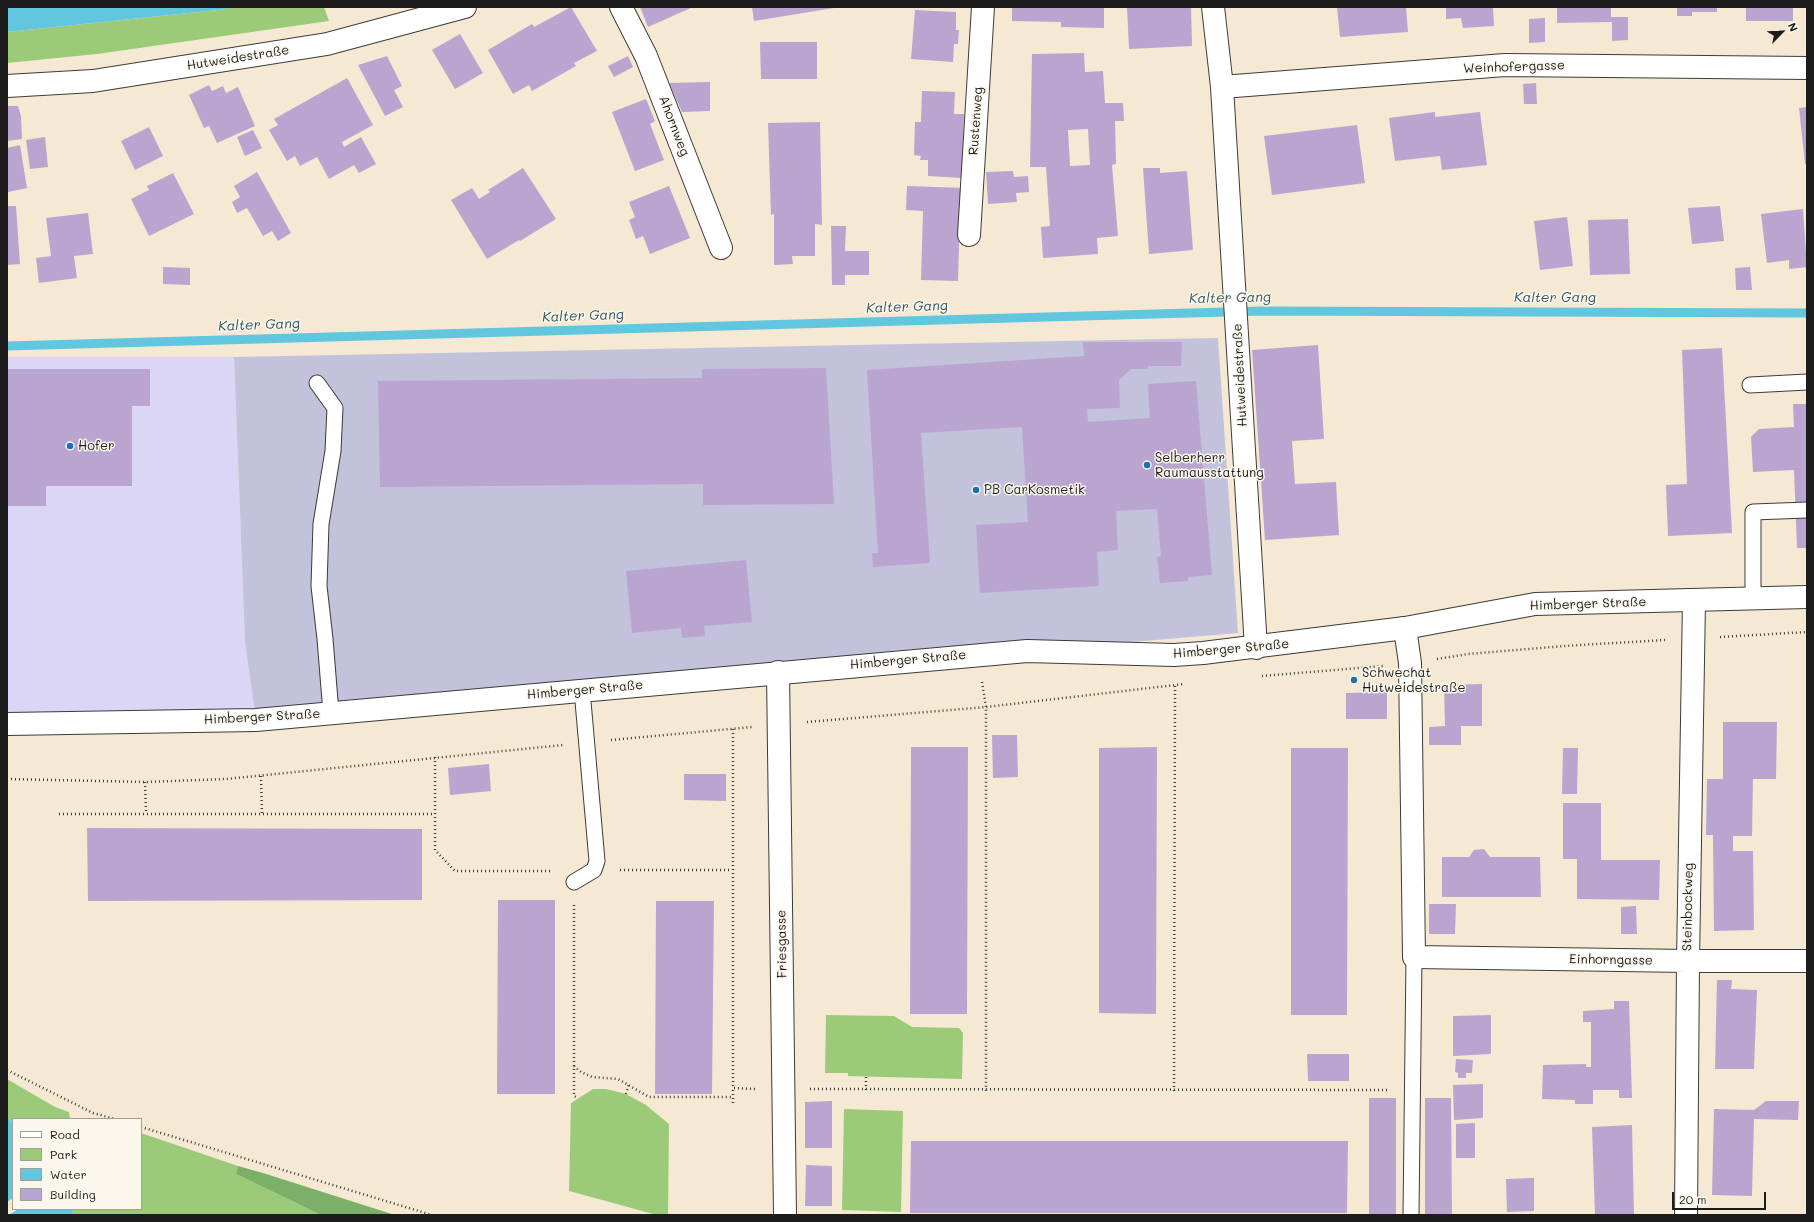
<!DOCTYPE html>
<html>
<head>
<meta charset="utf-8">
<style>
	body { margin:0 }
	#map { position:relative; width:1814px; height:1222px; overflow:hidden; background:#f5e9d3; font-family:Mali,sans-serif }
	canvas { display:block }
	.frame { position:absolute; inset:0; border:8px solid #1c1c1c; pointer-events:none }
	.legend { position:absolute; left:12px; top:1118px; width:130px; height:92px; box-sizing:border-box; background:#fbf7ec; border:1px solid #a29f99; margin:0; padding:5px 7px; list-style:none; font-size:12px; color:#1c1c1c }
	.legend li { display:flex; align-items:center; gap:8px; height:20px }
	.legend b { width:20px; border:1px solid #a29f99 }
	.north { position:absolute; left:1762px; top:12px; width:40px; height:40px; -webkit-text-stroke:3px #fbf7ec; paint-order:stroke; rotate:66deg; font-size:11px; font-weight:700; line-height:16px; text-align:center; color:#1c1c1c }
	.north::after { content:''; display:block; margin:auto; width:14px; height:18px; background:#1c1c1c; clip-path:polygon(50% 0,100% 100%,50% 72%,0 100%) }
	.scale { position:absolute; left:1672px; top:1192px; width:94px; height:18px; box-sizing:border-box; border:2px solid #1c1c1c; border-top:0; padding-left:5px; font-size:12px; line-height:14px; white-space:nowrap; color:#1c1c1c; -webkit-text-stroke:3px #fbf7ec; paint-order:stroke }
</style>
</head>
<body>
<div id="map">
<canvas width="1814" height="1222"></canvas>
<div class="frame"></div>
<ul class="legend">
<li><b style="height:5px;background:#fff"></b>Road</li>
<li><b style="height:11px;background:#9bcb79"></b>Park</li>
<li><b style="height:11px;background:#61c6de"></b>Water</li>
<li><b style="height:11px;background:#baa5d0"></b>Building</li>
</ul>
<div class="north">N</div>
<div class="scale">20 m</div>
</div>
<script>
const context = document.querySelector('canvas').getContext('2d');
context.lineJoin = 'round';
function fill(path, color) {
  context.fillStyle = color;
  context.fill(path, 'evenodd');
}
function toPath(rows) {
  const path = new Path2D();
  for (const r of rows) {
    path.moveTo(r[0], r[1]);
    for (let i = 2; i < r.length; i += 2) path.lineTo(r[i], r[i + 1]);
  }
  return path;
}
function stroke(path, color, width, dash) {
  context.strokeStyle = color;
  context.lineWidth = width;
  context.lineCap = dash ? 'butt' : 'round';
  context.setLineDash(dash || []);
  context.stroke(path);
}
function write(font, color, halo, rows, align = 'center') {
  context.font = font + ' Mali,sans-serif';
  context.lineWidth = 3;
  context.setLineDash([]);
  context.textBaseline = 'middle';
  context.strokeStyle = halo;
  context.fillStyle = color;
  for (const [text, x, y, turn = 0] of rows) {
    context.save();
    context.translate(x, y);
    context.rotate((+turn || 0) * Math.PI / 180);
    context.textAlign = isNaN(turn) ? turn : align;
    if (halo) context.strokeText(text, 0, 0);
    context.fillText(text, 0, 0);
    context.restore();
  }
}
const built = toPath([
	[7,357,234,357,245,642,256,720,7,724]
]);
const industrial = toPath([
	[1218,338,1238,633,778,672,256,720,245,642,234,357]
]);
const green = toPath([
	[232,7,324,7,329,21,97,54,7,63,7,32,227,9],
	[826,1015,894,1016,912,1027,959,1028,963,1033,962,1079,848,1076,848,1073,825,1073],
	[7,1079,55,1107,69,1112,70,1119,13,1119,13,1123,7,1117],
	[593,1089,606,1089,626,1094,646,1105,669,1124,668,1215,657,1215,569,1191,571,1103],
	[844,1109,903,1111,901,1212,842,1210],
	[141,1133,238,1166,236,1174,321,1215,74,1215,72,1209,141,1209]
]);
const forest = toPath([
	[238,1166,263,1173,395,1215,321,1215,236,1174]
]);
const water = toPath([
	[7,7,232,7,227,9,7,32],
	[7,1117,13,1123,13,1198,7,1202],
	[18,1209,72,1209,74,1215,9,1215]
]);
const stream = toPath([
	[7,346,1262,311,1807,313]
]);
const building = toPath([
	[571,7,597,51,574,63,576,66,532,91,529,85,513,94,488,50,532,24,534,27],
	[640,7,693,7,648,27],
	[752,7,834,7,834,8,754,21],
	[1012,7,1104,7,1104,28,1061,27,1061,22,1012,21],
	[1127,7,1191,7,1192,46,1129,49],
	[1337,7,1406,7,1408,32,1340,37],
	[1446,7,1493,7,1494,26,1463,28,1461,18,1446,19],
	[1557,7,1611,7,1611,17,1628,17,1628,40,1612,41,1612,22,1557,23],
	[1677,7,1717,7,1717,12,1692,12,1692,16,1677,16],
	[1746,7,1793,7,1793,21,1746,21],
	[915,10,956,12,956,30,959,30,958,44,954,44,953,62,911,59],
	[1545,18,1545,42,1529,43,1529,19],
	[460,34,483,73,455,89,432,50],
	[760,42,817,42,817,79,761,79],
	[1084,53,1085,72,1103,71,1105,103,1123,103,1124,121,1115,121,1116,164,1112,165,1118,236,1097,238,1098,254,1043,258,1041,227,1050,226,1046,167,1030,167,1032,54],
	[1088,129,1090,165,1070,166,1068,130],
	[387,56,402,86,394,90,403,107,385,116,358,65],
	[628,56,633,67,614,77,608,66],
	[347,78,373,125,342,142,344,147,361,137,376,164,359,173,354,165,329,179,317,157,300,166,295,156,287,161,269,130,278,125,274,119],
	[710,82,710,111,682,112,669,83],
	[1536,83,1537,104,1524,104,1523,84],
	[209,85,212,91,223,86,226,93,238,87,255,126,217,143,209,126,204,128,189,95],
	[922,91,955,92,954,114,964,114,962,178,928,176,928,160,920,160,921,156,914,155,915,122,921,122],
	[646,99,655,121,650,124,664,160,635,171,612,112],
	[7,106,18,106,21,116,22,139,7,141],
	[1807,107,1807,164,1805,164,1799,108],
	[1435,112,1435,117,1480,112,1487,165,1442,170,1440,156,1395,161,1389,118],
	[820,122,822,225,815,224,815,256,792,256,793,264,774,265,774,214,771,215,768,123],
	[1357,125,1365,183,1272,195,1264,136],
	[149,127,163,156,135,170,121,141],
	[253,130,262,148,245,156,237,137],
	[45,137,48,167,30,169,26,140],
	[20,145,27,188,8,192,7,148],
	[523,168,556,219,520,241,519,240,487,259,451,200,472,188,479,199,490,192,488,190],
	[1143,168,1160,168,1160,173,1187,171,1193,250,1149,254],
	[1013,171,1014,177,1028,176,1029,192,1016,193,1017,202,988,204,986,172],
	[257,172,291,233,278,241,272,231,263,236,247,208,237,213,232,202,240,197,234,186],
	[173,173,194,214,149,236,131,199,149,190,147,186],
	[669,186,690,238,650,254,643,236,636,239,629,220,635,217,629,202],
	[907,186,965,188,960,212,958,281,921,280,923,211,906,210],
	[7,206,16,206,20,264,7,265],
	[1720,206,1724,241,1692,244,1688,208],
	[1803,209,1807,267,1789,269,1789,260,1767,263,1761,214],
	[88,213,93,254,74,256,77,278,39,283,36,258,51,256,46,218],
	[1567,217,1573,266,1540,270,1534,221],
	[1628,219,1630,274,1590,275,1588,220],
	[831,226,846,226,845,251,869,251,869,275,845,275,845,285,832,285],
	[163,267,190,268,190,285,163,284],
	[1750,267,1752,290,1736,290,1735,268],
	[1083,342,1182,342,1181,366,1148,366,1147,369,1131,369,1119,380,1120,408,1087,409,1088,422,1150,418,1148,384,1196,381,1212,575,1188,577,1188,581,1160,583,1157,557,1161,556,1157,509,1116,511,1118,550,1097,552,1099,586,980,593,976,525,1028,522,1022,427,921,433,930,563,873,567,872,553,878,553,867,370,1084,356],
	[1318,345,1324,439,1292,441,1295,484,1336,482,1339,535,1265,540,1252,350],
	[1722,348,1732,533,1668,536,1666,485,1687,484,1682,350],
	[826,368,834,504,703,505,703,484,380,487,378,381,702,378,702,369],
	[7,369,150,369,150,406,132,406,132,486,46,486,46,506,7,506],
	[1793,404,1807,404,1807,548,1797,548,1794,470,1753,472,1751,437,1759,429,1794,427],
	[746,560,752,622,704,626,705,636,682,638,681,628,632,633,626,571],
	[1482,684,1482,726,1461,726,1461,745,1429,745,1429,727,1445,726,1444,685],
	[1387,692,1387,719,1346,719,1346,693],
	[1723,722,1777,722,1776,779,1753,779,1752,836,1733,836,1733,851,1753,851,1754,930,1714,931,1713,835,1706,835,1707,779,1723,779],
	[992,735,1017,735,1018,777,993,778],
	[911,747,968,747,967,1014,910,1014],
	[1157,747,1156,1014,1099,1013,1099,748],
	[1291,748,1348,748,1347,1015,1291,1015],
	[1563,748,1578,748,1577,794,1562,794],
	[489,764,491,791,450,795,448,768],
	[684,774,726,774,726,801,684,800],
	[1563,803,1601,803,1601,860,1660,860,1659,900,1577,899,1577,859,1563,859],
	[87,828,422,829,422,900,88,901],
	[1484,849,1490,857,1540,857,1541,897,1442,897,1442,857,1469,857,1474,850],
	[498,900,555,900,555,1094,497,1094],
	[656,901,714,901,712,1094,655,1094],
	[1429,904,1456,904,1455,934,1429,934],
	[1636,906,1637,934,1621,934,1621,907],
	[1717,980,1732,980,1731,989,1757,990,1754,1069,1715,1069],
	[1614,1001,1629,1001,1632,1098,1619,1098,1619,1090,1593,1090,1593,1104,1575,1104,1575,1100,1542,1099,1543,1065,1586,1064,1586,1067,1591,1067,1591,1022,1583,1022,1583,1011,1614,1009],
	[1491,1015,1491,1054,1453,1056,1453,1016],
	[1307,1054,1349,1054,1349,1081,1308,1081],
	[1456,1059,1473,1060,1472,1073,1466,1073,1466,1078,1458,1078,1458,1073,1455,1072],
	[1483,1084,1483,1118,1454,1120,1453,1085],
	[1369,1098,1396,1098,1396,1215,1369,1215],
	[1425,1098,1451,1098,1452,1215,1425,1215],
	[832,1101,832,1148,805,1148,805,1102],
	[1766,1101,1799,1101,1798,1120,1754,1119,1752,1196,1712,1195,1714,1109,1754,1110],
	[1475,1123,1475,1158,1456,1158,1456,1124],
	[1632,1125,1634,1215,1595,1215,1592,1127],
	[911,1141,1348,1141,1347,1213,910,1213],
	[806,1165,832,1166,832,1206,805,1206],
	[1534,1178,1534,1211,1507,1212,1506,1179]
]);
const path = toPath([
	[1720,637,1807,632],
	[1437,659,1468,654,1564,646,1665,640],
	[1262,676,1383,666],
	[982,682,986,707,986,1091],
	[807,722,986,707,1184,684],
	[733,729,733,1088,755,1089],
	[611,740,752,727],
	[435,757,435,850,455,871,553,871],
	[261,776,262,815],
	[7,779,145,782,226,779,563,745],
	[145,782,146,813],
	[59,814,435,814],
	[620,870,732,870],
	[574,905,574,1096,578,1098],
	[574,1066,581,1072,592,1077,618,1079,649,1097,733,1097],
	[7,1070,93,1113,115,1119],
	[866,1077,866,1090],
	[810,1089,1389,1090],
	[1174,1091,1175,685],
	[626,1094,629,1084],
	[733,1103,733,1088],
	[141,1127,432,1215]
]);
const lane = toPath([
	[317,383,335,408,333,451,321,524,319,586,325,639,331,713],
	[1750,385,1807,382],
	[1753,600,1753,512,1807,510],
	[574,882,594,870,597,861,582,690],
	[1411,1215,1414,957]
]);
const street = toPath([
	[621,7,646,56,721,248],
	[1213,7,1222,87,1256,648],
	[7,86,93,81,327,44,465,7],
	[1222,87,1505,65,1807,68],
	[969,235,983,7],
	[1405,628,1410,663,1414,957,1688,961,1807,961],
	[778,672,785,1215],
	[1686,1215,1688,961,1694,600]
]);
const secondary = toPath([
	[7,724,256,720,1027,651,1174,655,1203,653,1405,628,1535,604,1807,597]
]);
const markers = [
	[70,446,4,"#1f6fb2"],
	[1147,465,4,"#1f6fb2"],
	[976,490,4,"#1f6fb2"],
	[1354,680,4,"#1f6fb2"]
];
const streetNames = [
	["Hutweidestraße",238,58,-9],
	["Weinhofergasse",1514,67,-2],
	["Rustenweg",976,121,-86],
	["Ahornweg",674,126,69],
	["Hutweidestraße",1240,375,-93],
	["Himberger Straße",1588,604,-2],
	["Himberger Straße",1231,649,-5],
	["Himberger Straße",908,660,-5],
	["Himberger Straße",585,690,-5],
	["Himberger Straße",262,717,-3],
	["Steinbockweg",1688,907,-89],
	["Friesgasse",782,944,-91],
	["Einhorngasse",1611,960,1]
];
const poiNames = [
	["Hofer",78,446],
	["Selberherr",1155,458],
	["Raumausstattung",1155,473],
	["PB CarKosmetik",984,490],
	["Schwechat",1362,673],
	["Hutweidestraße",1362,688]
];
const waterNames = [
	["Kalter Gang",1230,298,-1],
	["Kalter Gang",1555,298],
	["Kalter Gang",907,307,-2],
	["Kalter Gang",583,316,-2],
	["Kalter Gang",259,325,-2]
];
fill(built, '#dcd6f6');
fill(industrial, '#c2c2dc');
fill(green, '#9bcb79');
fill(forest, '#7caf69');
fill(water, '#61c6de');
stroke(stream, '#61c6de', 9);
fill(building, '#baa5d0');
stroke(lane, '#3d3b37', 17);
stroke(street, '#3d3b37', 24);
stroke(secondary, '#3d3b37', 24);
stroke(path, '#3d3b37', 2.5, [1, 3]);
stroke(lane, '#fff', 15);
stroke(street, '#fff', 22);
stroke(secondary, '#fff', 22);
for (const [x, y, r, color] of markers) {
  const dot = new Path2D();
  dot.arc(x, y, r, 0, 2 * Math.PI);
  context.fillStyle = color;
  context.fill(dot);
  stroke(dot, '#fbf7ec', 1.5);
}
write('13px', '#1c1c1c', '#fbf7ec', streetNames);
write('13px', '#1c1c1c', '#fbf7ec', poiNames, 'left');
write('italic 14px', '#345860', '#fbf7ec', waterNames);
</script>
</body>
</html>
